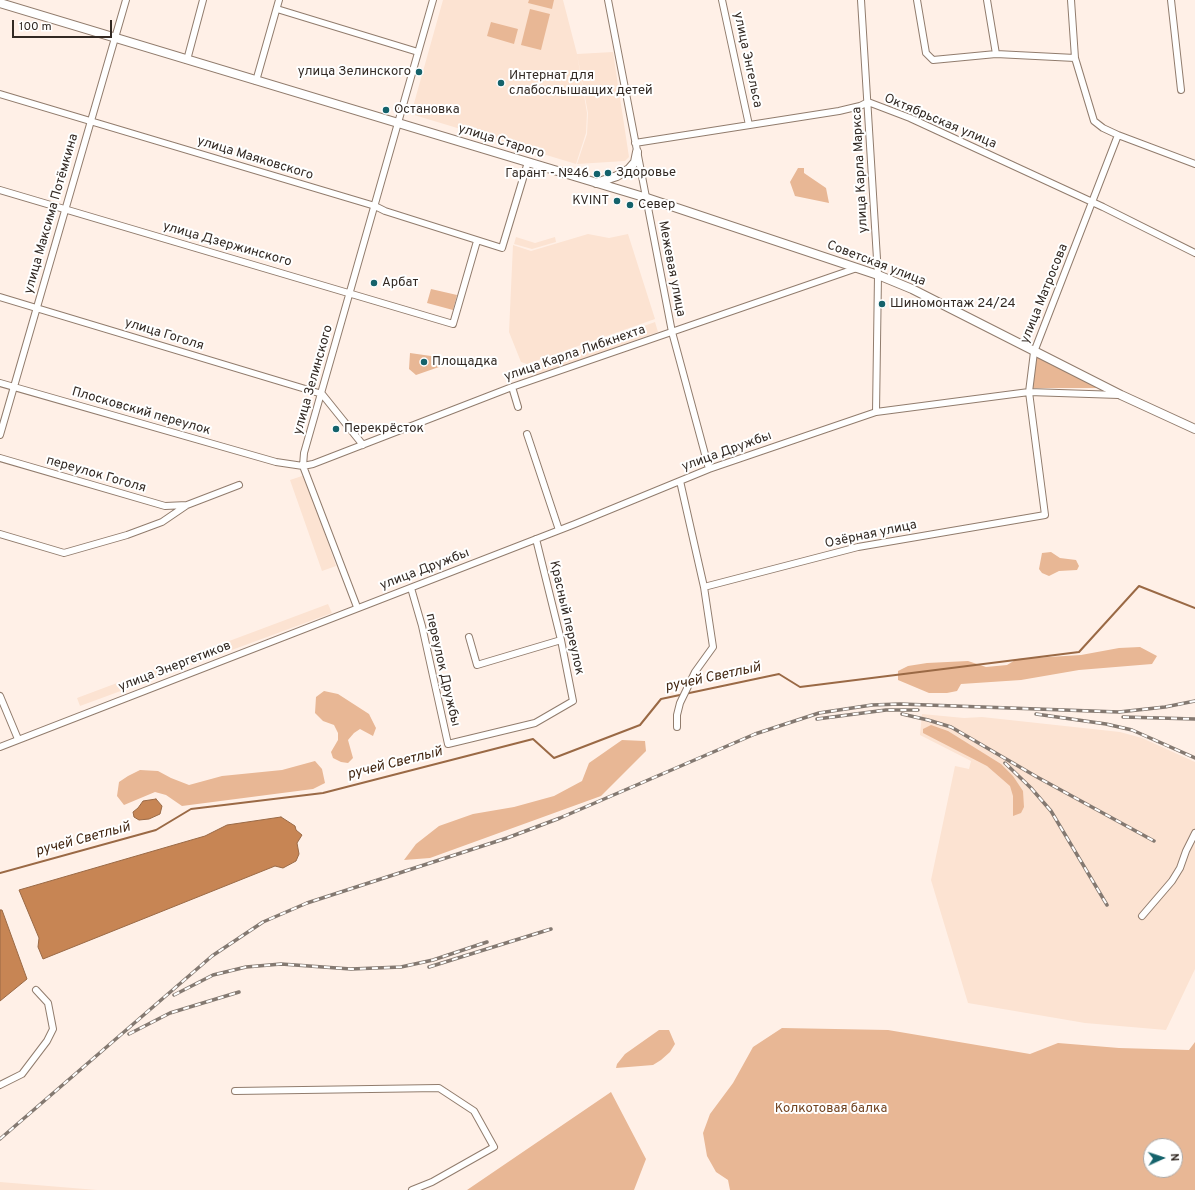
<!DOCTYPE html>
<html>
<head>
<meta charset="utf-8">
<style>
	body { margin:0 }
	#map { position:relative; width:1195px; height:1190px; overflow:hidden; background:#fff0e7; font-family:Overpass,sans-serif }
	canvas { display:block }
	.north { position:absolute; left:1143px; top:1138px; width:40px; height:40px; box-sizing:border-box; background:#fff; border:1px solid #ada9a7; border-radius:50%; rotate:87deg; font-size:11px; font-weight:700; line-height:16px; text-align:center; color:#322923 }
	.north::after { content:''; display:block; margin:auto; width:14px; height:18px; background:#14626b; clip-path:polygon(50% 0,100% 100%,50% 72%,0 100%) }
	.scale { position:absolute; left:12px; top:20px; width:100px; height:18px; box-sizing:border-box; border:2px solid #322923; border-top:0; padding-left:5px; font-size:12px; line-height:14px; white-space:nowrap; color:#322923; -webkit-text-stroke:3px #fff; paint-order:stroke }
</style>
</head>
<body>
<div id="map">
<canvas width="1195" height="1190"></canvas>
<div class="north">N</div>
<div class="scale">100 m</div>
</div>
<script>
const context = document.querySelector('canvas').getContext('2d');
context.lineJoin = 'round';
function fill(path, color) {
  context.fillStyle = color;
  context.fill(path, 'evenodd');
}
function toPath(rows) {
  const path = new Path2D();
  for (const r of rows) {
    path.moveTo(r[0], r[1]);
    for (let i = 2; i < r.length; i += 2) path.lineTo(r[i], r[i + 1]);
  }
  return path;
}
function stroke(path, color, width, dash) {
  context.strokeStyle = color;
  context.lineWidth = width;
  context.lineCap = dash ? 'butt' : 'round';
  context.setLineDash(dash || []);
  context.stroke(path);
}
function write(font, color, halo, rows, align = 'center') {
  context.font = font + ' Overpass,sans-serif';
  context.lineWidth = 4;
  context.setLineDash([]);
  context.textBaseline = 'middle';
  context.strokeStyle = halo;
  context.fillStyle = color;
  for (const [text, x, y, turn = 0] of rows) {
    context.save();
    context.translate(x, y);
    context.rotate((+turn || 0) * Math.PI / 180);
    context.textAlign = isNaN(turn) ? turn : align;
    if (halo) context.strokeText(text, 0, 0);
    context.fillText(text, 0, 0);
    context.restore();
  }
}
const built = toPath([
	[443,0,563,0,577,54,587,113,586,133,576,164,411,114],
	[613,52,629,157,625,161,577,164,587,134,588,113,577,54],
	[588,234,609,238,628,234,655,319,527,364,521,362,509,332,513,245,531,251],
	[516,237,535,243,555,237,556,242,532,249,514,244],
	[655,322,658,332,536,376,532,367],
	[305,475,336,566,322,571,290,480],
	[328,604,332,613,80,706,77,698],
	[922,714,964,718,982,717,1120,732,1142,738,1195,762,1195,969,1166,1030,1085,1023,968,1003,931,880,955,766,969,769,971,761,920,735],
	[0,1182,97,1190,0,1190]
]);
const green = toPath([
	[529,0,554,0,552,9,528,3],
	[530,9,550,14,541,50,521,45],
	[491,22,518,29,514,44,487,36],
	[798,168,804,168,804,173,826,188,829,203,795,196,790,182],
	[431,289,457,295,453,310,427,303],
	[410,353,438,357,439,367,416,375,409,369],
	[1037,357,1099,388,1032,388],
	[1051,552,1060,558,1076,560,1079,566,1077,570,1059,571,1049,576,1042,573,1039,569,1042,553],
	[1140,647,1157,656,1152,664,1079,670,1021,680,961,684,957,691,947,693,929,693,898,680,898,671,908,666,927,663,968,661,986,667,1007,665,1017,659,1081,655,1119,648],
	[324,691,338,694,369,714,376,728,373,736,360,729,354,733,348,740,353,758,348,763,341,762,333,758,331,752,338,740,338,733,334,725,323,721,315,713,316,697],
	[931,725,948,731,1001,764,1013,776,1023,791,1024,807,1021,813,1013,816,1013,796,1010,786,987,766,923,733,923,729],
	[622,740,645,741,646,751,601,796,430,858,404,860,416,844,439,826,473,814,514,807,554,796,582,781,589,763],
	[315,761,322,769,325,783,313,789,182,806,166,795,155,792,124,805,117,796,119,782,128,776,140,770,158,771,171,778,189,785,222,776,282,770],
	[782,1028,888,1030,1030,1054,1058,1043,1119,1048,1189,1050,1195,1042,1195,1190,730,1190,728,1180,716,1172,707,1156,703,1133,710,1114,733,1083,753,1047],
	[1151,1146,1175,1146,1175,1170,1151,1170],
	[659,1030,669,1030,675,1044,670,1052,661,1060,653,1065,616,1068,617,1064,625,1054],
	[611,1092,646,1159,634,1190,467,1190]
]);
const water = toPath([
	[156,799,162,806,160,814,149,819,139,820,134,817,133,812,138,808,143,801,156,799],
	[281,817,295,826,296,830,302,835,297,843,299,854,296,861,283,868,275,866,43,959,38,947,39,938,19,890,205,836,227,825,281,817],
	[0,910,2,910,27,979,0,1001,0,910]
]);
const stream = toPath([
	[0,873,156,830,191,809,323,793,533,739,554,758,640,725,661,699,779,674,800,687,1079,652,1139,586,1195,608]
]);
const minor = toPath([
	[608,0,672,332,709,469],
	[722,0,749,125],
	[861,0,878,275,876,412],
	[917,0,926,53,933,60,996,54,1075,58],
	[987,0,996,54],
	[1071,0,1075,58,1094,121,1103,128,1118,135,1195,164],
	[1171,0,1181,90],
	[277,9,418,52],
	[187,60,203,0],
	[256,81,279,0],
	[0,94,375,206,385,211,502,248,528,162],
	[635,143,839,111,860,106,868,102,910,118,1103,207,1195,253],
	[0,190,453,324,477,241],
	[0,297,322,394,363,445],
	[0,383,276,462,303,466,313,464,512,387,857,268],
	[512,387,518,407],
	[527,434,559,530],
	[0,435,126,0],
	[0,458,165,506,187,505],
	[0,534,64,553,127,535,162,522,187,505,239,485],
	[704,587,858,547,1045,515,1029,392,1034,352,1118,135],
	[411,588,422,626,448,744,535,723,573,701,561,640,536,539],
	[357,607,303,466,304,453,433,0],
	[469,637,477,665,561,640],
	[0,696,18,739],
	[677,727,677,715,680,703,695,672,713,647,704,587,680,481],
	[0,747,575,524,709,469,876,412,1029,392,1119,395],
	[1142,916,1172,881,1180,868,1186,851,1195,833],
	[0,1085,22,1074,47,1041,53,1029,48,1003,36,990],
	[235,1091,439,1088,474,1111,494,1147,432,1182,412,1190]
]);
const tertiary = toPath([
	[0,3,647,198,878,275,912,289,1121,395,1195,429],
	[596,183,617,176,629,169,635,162,637,152]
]);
const rail = toPath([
	[902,714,928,720,951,727,1037,777,1154,841],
	[1036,714,1106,724,1132,730,1195,758],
	[1123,717,1195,719],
	[817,719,886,710,918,710],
	[1005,763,1031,788,1051,811,1107,905],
	[429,967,551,929],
	[174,995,213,975,246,967,281,964,351,969,401,967,433,960,487,942],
	[129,1034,170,1013,239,992],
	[0,1139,212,956,263,922,307,903,507,838,560,818,755,734,819,713,872,705,900,704,1119,712,1165,707,1195,701]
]);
const markers = [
	[419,72,4,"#14626b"],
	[501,83,4,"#14626b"],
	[386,110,4,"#14626b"],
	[608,173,4,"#14626b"],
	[597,174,4,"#14626b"],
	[617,201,4,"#14626b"],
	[630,205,4,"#14626b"],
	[374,283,4,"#14626b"],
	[882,304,4,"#14626b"],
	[424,362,4,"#14626b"],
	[336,429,4,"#14626b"]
];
const streetNames = [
	["улица Энгельса",747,60,78],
	["Октябрьская улица",940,122,23],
	["улица Старого",501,142,17],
	["улица Маяковского",255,159,17],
	["улица Карла Маркса",861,170,-93],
	["улица Максима Потёмкина",52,214,-74],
	["улица Дзержинского",227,245,16],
	["Советская улица",876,264,21],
	["Межевая улица",671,269,79],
	["улица Матросова",1045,294,-68],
	["улица Гоголя",164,335,17],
	["улица Карла Либкнехта",575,354,-19],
	["улица Зелинского",314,380,-74],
	["Плосковский переулок",141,412,16],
	["улица Дружбы",727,452,-20],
	["переулок Гоголя",96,475,16],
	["Озёрная улица",871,535,-12],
	["улица Дружбы",425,570,-21],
	["Красный переулок",566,618,77],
	["улица Энергетиков",175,667,-21],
	["переулок Дружбы",442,670,77]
];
const poiNames = [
	["улица Зелинского",411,72,"right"],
	["Интернат для",509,76],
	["слабослышащих детей",509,91],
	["Остановка",394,110],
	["Здоровье",616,173],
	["Гарант - №46",589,174,"right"],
	["KVINT",609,201,"right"],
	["Север",638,205],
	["Арбат",382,283],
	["Шиномонтаж 24/24",890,304],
	["Площадка",432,362],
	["Перекрёсток",344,429]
];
const parkNames = [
	["Колкотовая балка",831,1109]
];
const waterNames = [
	["ручей Светлый",713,678,-12],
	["ручей Светлый",395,764,-14],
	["ручей Светлый",83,840,-15]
];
fill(built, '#fce3d2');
fill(green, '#e8b795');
fill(water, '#c78554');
stroke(water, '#9a6945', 1);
stroke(stream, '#9a6945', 2);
stroke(minor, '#917c6d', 8);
stroke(tertiary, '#917c6d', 10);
stroke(minor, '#fff', 6);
stroke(tertiary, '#fff', 8);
stroke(rail, '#847971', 3.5);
stroke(rail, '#fff', 2, [6]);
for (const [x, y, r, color] of markers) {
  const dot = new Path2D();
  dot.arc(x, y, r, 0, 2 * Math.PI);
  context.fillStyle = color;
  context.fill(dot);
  stroke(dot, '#fff', 1.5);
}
write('13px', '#322923', '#fff', streetNames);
write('13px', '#322923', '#fff', poiNames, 'left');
write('13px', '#70421f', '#fff', parkNames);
write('italic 14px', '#422611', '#fff', waterNames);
</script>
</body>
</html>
